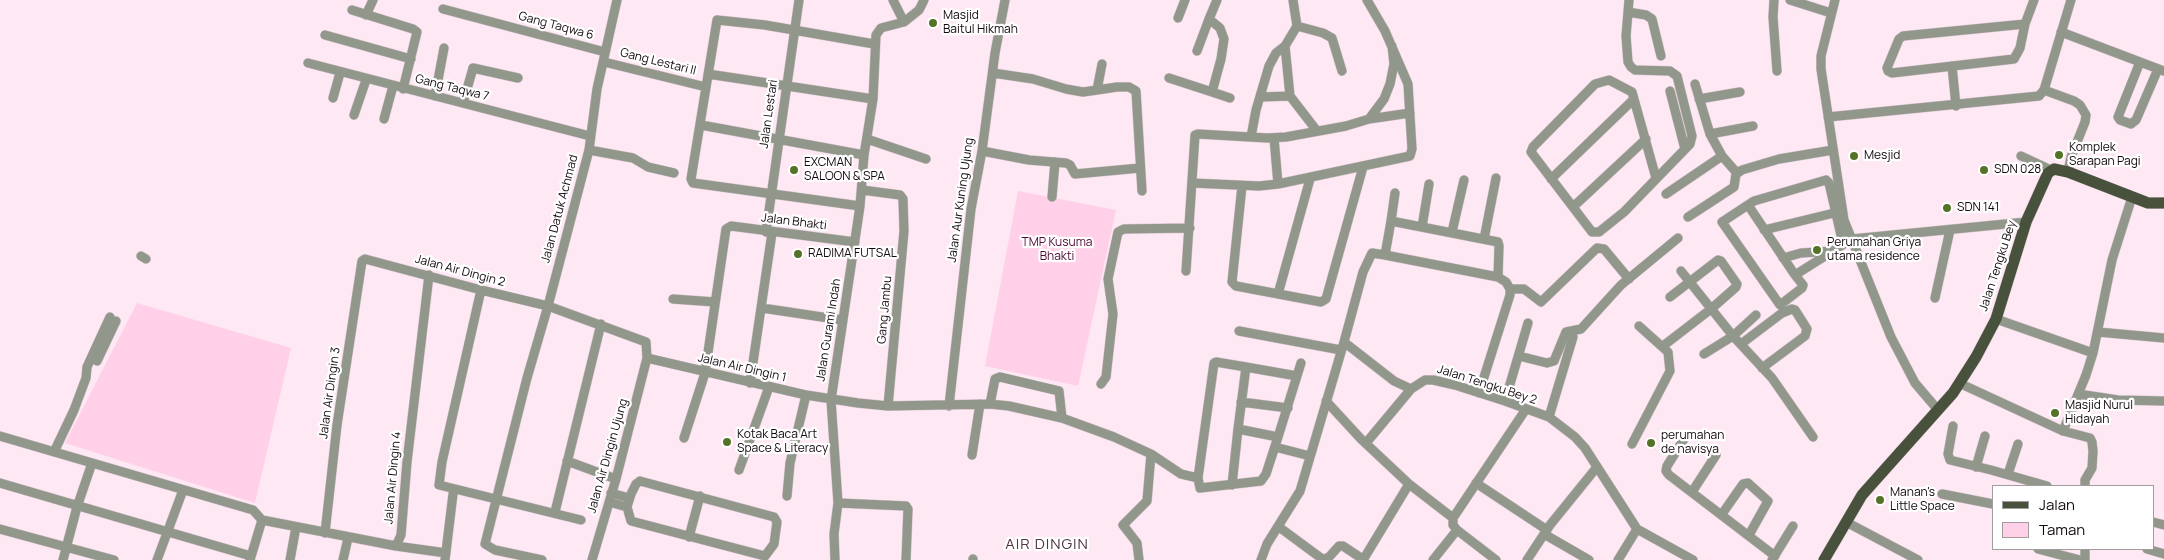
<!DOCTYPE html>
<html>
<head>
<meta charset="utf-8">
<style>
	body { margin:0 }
	#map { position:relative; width:2164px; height:560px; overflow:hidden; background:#fde8f3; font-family:Manrope,sans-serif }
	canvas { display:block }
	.legend { position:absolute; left:1992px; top:485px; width:162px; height:65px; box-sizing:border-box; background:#fff; border:1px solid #a19d9f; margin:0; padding:6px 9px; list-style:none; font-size:15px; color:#14090f }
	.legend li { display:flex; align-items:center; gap:10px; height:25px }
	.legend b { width:25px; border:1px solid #a19d9f }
</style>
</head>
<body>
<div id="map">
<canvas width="2164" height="560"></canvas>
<ul class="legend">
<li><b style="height:6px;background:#47513b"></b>Jalan</li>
<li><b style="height:14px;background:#ffd0e8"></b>Taman</li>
</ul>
</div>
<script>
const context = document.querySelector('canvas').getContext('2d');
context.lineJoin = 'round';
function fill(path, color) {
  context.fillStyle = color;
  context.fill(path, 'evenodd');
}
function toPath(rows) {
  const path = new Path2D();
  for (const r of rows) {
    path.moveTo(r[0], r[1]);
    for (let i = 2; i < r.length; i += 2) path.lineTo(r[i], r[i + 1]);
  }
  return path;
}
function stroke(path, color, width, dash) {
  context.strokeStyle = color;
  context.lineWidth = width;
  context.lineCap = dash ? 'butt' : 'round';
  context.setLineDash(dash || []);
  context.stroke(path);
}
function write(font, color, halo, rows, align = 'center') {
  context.font = font + ' Manrope,sans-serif';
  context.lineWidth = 4.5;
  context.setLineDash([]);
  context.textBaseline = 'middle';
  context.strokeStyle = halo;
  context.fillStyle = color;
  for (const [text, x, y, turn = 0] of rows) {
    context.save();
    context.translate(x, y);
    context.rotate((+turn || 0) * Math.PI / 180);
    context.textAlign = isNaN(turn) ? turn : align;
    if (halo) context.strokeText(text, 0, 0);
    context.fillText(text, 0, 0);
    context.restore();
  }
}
const green = toPath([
	[1018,191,1116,210,1078,386,985,366],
	[137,303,291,348,255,503,65,443]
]);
const minor = toPath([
	[893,0,904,22],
	[1217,0,1209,19,1220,28,1224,39,1221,59,1212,92,1230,98],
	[1629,0,1626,36,1628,62,1631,67,1635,70,1670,71,1677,76,1692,136,1690,144,1624,212,1599,232,1592,232,1531,152,1533,147,1595,84,1609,80,1632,92,1656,178],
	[1774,0,1773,17,1777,71],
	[1790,0,1831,13],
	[1835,0,1821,56,1821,69,1844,220,1891,337,1915,383,1938,410],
	[443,9,605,52],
	[352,10,413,29,417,32,403,89],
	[1628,12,1646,15,1652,19,1661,56],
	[366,15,373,0],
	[1178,18,1185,0],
	[2025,24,1903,36,1899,39,1887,68,1888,71,1892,73,2014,59,2020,48,2025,24,2034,0],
	[1297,26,1323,33,1332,38,1342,71],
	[2061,32,2164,71],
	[325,35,411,59],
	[1285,46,1290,96,1317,131],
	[1197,51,1209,19],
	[604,62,706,87],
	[2140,62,2118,117,2120,120,2131,124,2136,120,2158,69],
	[308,63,590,136],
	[1952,66,1956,106],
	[993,73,1033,79,1066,89,1083,92,1097,90,1102,64],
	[708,74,873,99],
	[1169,78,1212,92],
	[1695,84,1710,134,1722,156,1737,173],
	[1097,90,1117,87,1129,87,1136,91,1142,191],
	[2044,90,2074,101,2080,105,2086,115,2085,122,2071,157,2068,172],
	[1670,91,1685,149],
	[435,96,444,48],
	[1261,97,1290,96],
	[333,98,340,73],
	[1699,99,1740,92],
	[463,103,473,68,518,78],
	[354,115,366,80],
	[1828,117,2039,96,2044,90,2071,0],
	[384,119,393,86],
	[1369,119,1410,113],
	[701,125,864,155],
	[1710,134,1753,126],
	[1251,137,1256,110,1269,66,1276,53,1285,46,1297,26,1293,0],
	[1274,138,1278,184],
	[867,139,926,159],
	[589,150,633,158,648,167,674,173],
	[982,151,1029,160,1066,163,1070,165,1075,174,1140,168],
	[2021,156,2051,170],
	[1551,179,1634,99],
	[1192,183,1259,186,1278,184,1410,156,1412,149,1408,84,1385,31,1367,0],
	[1242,186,1232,282,1236,286,1321,302,1326,299,1363,167],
	[862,190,900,195,903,199,904,231,888,406],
	[1666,194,1722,156],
	[1052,197,1055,162],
	[1748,205,1795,275],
	[860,206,693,183,691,179,717,20,765,25,874,44],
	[1573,207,1646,139],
	[1688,217,1734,187,1736,174,1742,170,1779,159,1833,150],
	[1391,221,1395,193],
	[1422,227,1429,184],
	[1764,230,1834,213],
	[766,232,799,0],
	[1452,232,1464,180],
	[1484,239,1496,178],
	[1843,244,1829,183,1826,180,1754,201,1722,222,1780,305,1802,288,1803,285,1795,275,1852,239,2026,222],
	[1385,255,1498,277],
	[141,256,146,259],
	[1783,258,1801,253,1834,251],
	[1186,271,1195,135,1198,134,1267,138,1286,137,1346,126,1369,119,1384,99,1390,84,1394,64,1392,46],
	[1681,271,1733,336,1772,378,1813,437],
	[1510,289,1524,289,1541,302,1597,248,1604,249,1629,279],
	[481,290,442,462,439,485,581,520],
	[1278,294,1310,179],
	[1935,298,1950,230],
	[673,299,715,302],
	[762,308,842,320],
	[1996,319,2093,353],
	[1239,331,1341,350],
	[2098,332,2164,338],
	[1344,342,1363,272,1372,253,1385,255,1391,221,1498,242,1499,246,1498,277,1506,282,1510,289,1510,295,1479,393],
	[1741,344,1782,313,1792,309,1795,310,1807,329,1805,336,1762,368],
	[1663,346,1711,309,1736,287,1737,284,1721,261,1718,260,1670,297],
	[1704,354,1733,336,1756,315],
	[1519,356,1547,363,1554,361,1566,332,1581,329,1621,285,1678,238],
	[647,358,806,395,858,403,888,406,990,404,1009,406,1062,418,1114,437,1151,454,1181,474,1198,478],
	[97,361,116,321],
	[1246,367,1297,376],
	[750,383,772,233],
	[1959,383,2063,431,2090,438,2092,442,2093,451,2092,468,2085,480,2085,486],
	[1101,384,1106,377,1113,314,1108,279,1118,232,1124,229,1190,228],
	[2078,394,2118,400,2164,401],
	[1326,401,1361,439,1409,484],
	[1505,401,1528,323],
	[1241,402,1288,408],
	[990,404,995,379,1000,377,1059,391,1062,418],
	[949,406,971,209,982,151,995,53,1005,0],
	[1549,417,1573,337],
	[1953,426,1948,454,1950,460,1991,470,2047,486],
	[2063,431,2086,375,2093,353,2112,260,2132,197],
	[0,436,253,510,262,520],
	[1278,437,1266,474,1261,481,1200,488,1198,478,1214,363,1216,362,1246,367,1238,429,1278,437,1301,363],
	[684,438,705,373,726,229,731,226,855,242],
	[1684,439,1667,466,1666,471,1669,475,1775,556],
	[1366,443,1411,389,1425,380,1433,380,1455,385,1505,401,1549,417,1575,437,1585,448,1637,529,1693,560],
	[1632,444,1670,371,1668,352,1639,326],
	[1275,447,1310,456],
	[54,452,74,410,86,378,87,367,110,317],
	[972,455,980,404],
	[567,461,616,479],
	[1976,467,1985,436],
	[739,470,769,387],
	[2008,474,2018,444],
	[640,481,774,517,777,522,774,544,765,556,631,521,627,507,631,494,636,484,640,481],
	[0,483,251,556],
	[1476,483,1547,530],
	[1232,485,1238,429],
	[1692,492,1716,455],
	[611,493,629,498],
	[1942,494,1993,504],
	[787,496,790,463,806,395],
	[609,502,627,507],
	[838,503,906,506,908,509,906,560],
	[555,512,601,324],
	[1722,514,1743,484,1748,483,1768,501,1749,535],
	[262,520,396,546,401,535,407,462,429,275],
	[2153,522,2164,525],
	[1848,523,1918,560],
	[1279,527,1321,558,1325,559,1329,557,1339,546,1343,546,1364,560],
	[0,529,114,560],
	[325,533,337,425,362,261,365,259,481,290,548,306,646,342,647,358,616,479,592,560],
	[1544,534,1589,560],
	[689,537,700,496],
	[396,546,446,553],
	[2038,549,2080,560],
	[2085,549,2085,560],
	[2147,549,2164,554],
	[63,560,77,507,92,463],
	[157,560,183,490],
	[250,560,262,520],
	[290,560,296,527],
	[343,560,348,538],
	[445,560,453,494],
	[542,560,495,550,485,544,527,378,548,306,589,150,597,89,617,0],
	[835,560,834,534,838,503,831,400,860,206,864,155,873,99,876,35,881,28,904,22,919,10,924,0],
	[973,560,973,559],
	[1139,560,1137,543,1123,525,1147,501,1151,454],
	[1261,560,1267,544,1300,491,1344,342,1394,381,1411,389],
	[1363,560,1409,484,1453,518],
	[1433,560,1457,530],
	[1496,560,1457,530,1453,525,1453,518,1526,409],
	[1527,560,1550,525,1597,467],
	[1618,560,1637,529],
	[1772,560,1793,526]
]);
const major = toPath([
	[1824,560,1862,495,1953,393,1976,357,1996,319,2026,222,2048,173,2054,169,2068,172,2148,203,2164,203]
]);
const markers = [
	[933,23,5,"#547328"],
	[2059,155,5,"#547328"],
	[1854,156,5,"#547328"],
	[794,170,5,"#547328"],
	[1984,170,5,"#547328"],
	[1947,208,5,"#547328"],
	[1817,250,5,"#547328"],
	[798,254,5,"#547328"],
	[2055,413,5,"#547328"],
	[727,442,5,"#547328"],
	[1651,443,5,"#547328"],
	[1880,500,5,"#547328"]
];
const poiNames = [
	["Masjid",943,16],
	["Baitul Hikmah",943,30],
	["Komplek",2069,148],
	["Sarapan Pagi",2069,162],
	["Mesjid",1864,156],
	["EXCMAN",804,163],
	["SALOON & SPA",804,177],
	["SDN 028",1994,170],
	["SDN 141",1957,208],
	["Perumahan Griya",1827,243],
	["utama residence",1827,257],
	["RADIMA FUTSAL",808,254],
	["Masjid Nurul",2065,406],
	["Hidayah",2065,420],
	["Kotak Baca Art",737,435],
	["Space & Literacy",737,449],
	["perumahan",1661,436],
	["de navisya",1661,450],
	["Manan's",1890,493],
	["Little Space",1890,507]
];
const streetNames = [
	["Gang Taqwa 6",556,26,15],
	["Gang Lestari II",658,62,14],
	["Gang Taqwa 7",452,88,14],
	["Jalan Lestari",769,114,-82],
	["Jalan Aur Kuning Ujung",961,200,-82],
	["Jalan Datuk Achmad",560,209,-75],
	["Jalan Bhakti",794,222,7],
	["Jalan Tengku Bey",1998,266,-72],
	["Jalan Air Dingin 2",460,271,15],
	["Gang Jambu",885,310,-85],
	["Jalan Gurami Indah",829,330,-81],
	["Jalan Air Dingin 1",742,368,13],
	["Jalan Tengku Bey 2",1487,385,18],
	["Jalan Air Dingin 3",330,393,-82],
	["Jalan Air Dingin Ujung",608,456,-74],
	["Jalan Air Dingin 4",393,478,-85]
];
const parkNames = [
	["TMP Kusuma",1057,243],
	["Bhakti",1057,257]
];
const quarterNames = [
	["AIR DINGIN",1047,545]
];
fill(green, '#ffd0e8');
stroke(minor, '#d8c4cf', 10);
stroke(major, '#d8c4cf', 12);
stroke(minor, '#91988b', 9);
stroke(major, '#47513b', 11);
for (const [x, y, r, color] of markers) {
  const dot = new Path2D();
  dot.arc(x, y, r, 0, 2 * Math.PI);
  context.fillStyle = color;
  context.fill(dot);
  stroke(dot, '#fff', 2);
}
write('12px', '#14090f', '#fff', poiNames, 'left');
write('12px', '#14090f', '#fff', streetNames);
write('12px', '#500b38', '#fff', parkNames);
context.letterSpacing = '1px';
write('15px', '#503543', '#fff', quarterNames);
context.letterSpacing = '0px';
</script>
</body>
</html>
